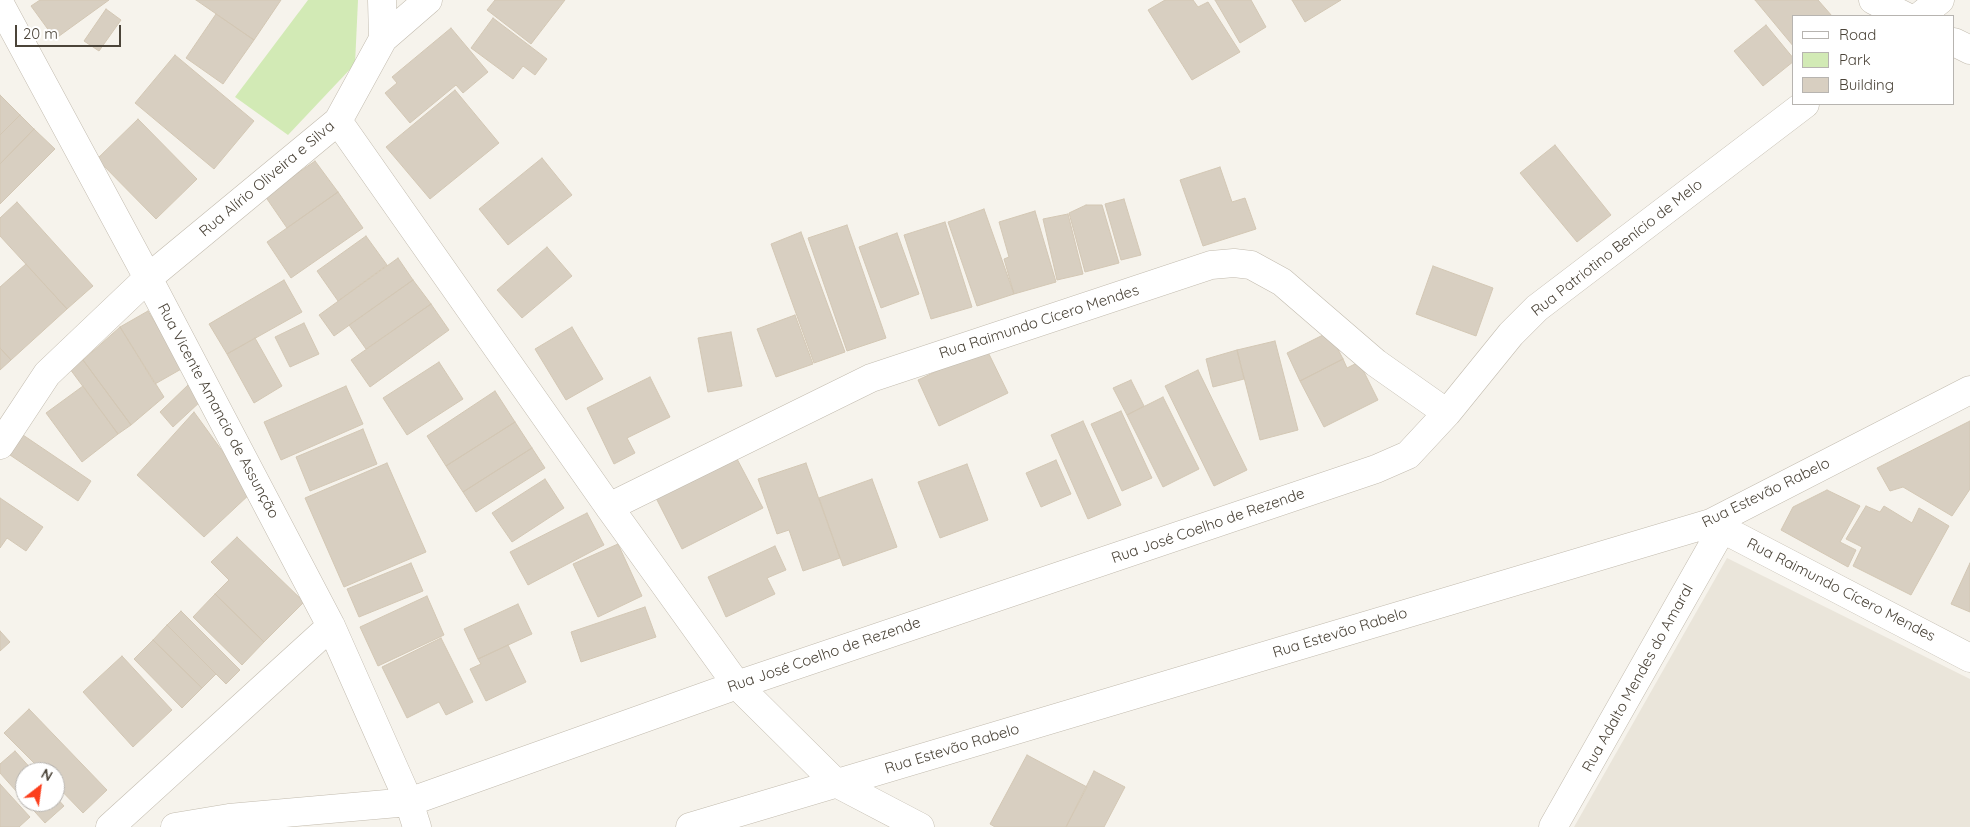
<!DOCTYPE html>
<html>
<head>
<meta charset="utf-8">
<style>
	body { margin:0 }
	#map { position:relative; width:1970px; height:827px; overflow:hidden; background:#f6f3ec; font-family:Quicksand,sans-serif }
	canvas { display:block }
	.legend { position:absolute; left:1792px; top:15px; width:162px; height:90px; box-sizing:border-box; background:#fff; border:1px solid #b7b4b0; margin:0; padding:6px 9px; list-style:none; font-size:15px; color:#4b4439 }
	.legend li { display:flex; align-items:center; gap:10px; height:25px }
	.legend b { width:25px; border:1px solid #b7b4b0 }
	.north { position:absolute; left:15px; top:762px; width:50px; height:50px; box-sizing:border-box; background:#fff; border:1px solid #b7b4b0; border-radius:50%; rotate:30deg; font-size:14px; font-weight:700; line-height:20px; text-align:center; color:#4b4439 }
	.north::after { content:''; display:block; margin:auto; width:18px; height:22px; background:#fc3f1d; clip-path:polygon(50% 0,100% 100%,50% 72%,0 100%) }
	.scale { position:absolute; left:15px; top:25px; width:106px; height:22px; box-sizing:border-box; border:2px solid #4b4439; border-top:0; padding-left:6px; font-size:15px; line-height:18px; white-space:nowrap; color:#4b4439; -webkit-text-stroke:4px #fff; paint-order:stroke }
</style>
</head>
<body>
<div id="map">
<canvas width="1970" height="827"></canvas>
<ul class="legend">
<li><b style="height:6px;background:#fff"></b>Road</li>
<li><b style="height:14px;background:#d2eab5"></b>Park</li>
<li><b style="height:14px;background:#d8cfc1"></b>Building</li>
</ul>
<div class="north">N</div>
<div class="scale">20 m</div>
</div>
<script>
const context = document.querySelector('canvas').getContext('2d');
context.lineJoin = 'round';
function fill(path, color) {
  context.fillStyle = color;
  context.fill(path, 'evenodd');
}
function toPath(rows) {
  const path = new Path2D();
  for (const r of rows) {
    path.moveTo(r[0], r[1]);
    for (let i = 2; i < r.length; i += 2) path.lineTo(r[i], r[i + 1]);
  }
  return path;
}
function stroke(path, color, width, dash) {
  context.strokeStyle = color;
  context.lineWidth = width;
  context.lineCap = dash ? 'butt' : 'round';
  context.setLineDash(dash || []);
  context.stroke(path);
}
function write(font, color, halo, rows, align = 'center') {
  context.font = font + ' Quicksand,sans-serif';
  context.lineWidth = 4;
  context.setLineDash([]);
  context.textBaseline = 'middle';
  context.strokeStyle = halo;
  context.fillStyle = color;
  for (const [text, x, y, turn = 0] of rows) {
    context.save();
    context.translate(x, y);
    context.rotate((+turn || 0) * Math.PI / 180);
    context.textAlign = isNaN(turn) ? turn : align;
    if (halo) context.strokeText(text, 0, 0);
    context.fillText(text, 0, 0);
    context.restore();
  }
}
const residential = toPath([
	[1727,558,1970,679,1970,827,1574,827]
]);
const green = toPath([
	[308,0,358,0,355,64,288,135,235,97]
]);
const building = toPath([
	[40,0,109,0,55,39,31,6,40,0],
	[196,0,281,0,254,40,196,0],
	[495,0,565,0,531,44,487,10,495,0],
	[1165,0,1193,0,1198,7,1208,2,1240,52,1192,80,1148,10,1165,0],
	[1215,0,1251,0,1266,27,1240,43,1215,0],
	[1292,0,1341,0,1305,22,1292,0],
	[1755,0,1818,0,1832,16,1794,16,1794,47,1755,0],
	[106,9,121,20,99,51,84,41,106,9],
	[216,14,254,40,223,84,186,58,216,14],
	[493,18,547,59,535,75,523,66,513,79,471,48,493,18],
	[1766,25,1794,59,1794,61,1763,86,1734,51,1766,25],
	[451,28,488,72,463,93,456,85,410,123,385,93,397,83,392,77,451,28],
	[175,55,254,121,214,169,135,103,175,55],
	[455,90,499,143,430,199,386,147,455,90],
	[0,95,20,115,0,135,0,95],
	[20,115,34,129,0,164,0,135,20,115],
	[138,119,197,179,156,219,97,159,138,119],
	[34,129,55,149,0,204,0,164,34,129],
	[1555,145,1611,215,1577,242,1520,173,1555,145],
	[542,158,572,195,508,245,479,209,542,158],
	[315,161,338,192,287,228,265,196,315,161],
	[1220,167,1232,202,1245,198,1256,229,1203,246,1180,180,1220,167],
	[338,192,363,228,291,278,267,242,338,192],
	[1124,199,1141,255,1121,260,1105,204,1124,199],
	[17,202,93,286,67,309,0,236,0,218,17,202],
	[1086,205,1102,205,1119,263,1085,272,1069,213,1086,205],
	[984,209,1014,294,977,306,948,222,984,209],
	[1035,211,1056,282,1014,294,1004,259,1009,257,999,222,1035,211],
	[1068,214,1083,274,1057,280,1043,219,1068,214],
	[945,222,972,307,931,319,904,235,945,222],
	[847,225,886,338,847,351,808,238,847,225],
	[801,232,845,352,814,363,771,244,801,232],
	[897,233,919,294,881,308,859,247,897,233],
	[366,236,387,265,338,301,317,271,366,236],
	[547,247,572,276,522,318,497,290,547,247],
	[398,258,413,280,334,336,319,315,398,258],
	[26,264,67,309,11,360,0,348,0,287,26,264],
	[1433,266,1493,288,1476,336,1416,314,1433,266],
	[284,280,302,312,227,354,209,324,284,280],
	[413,280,431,304,366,349,349,325,413,280],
	[431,304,449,330,370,387,351,360,431,304],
	[148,311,183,368,155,384,120,327,148,311],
	[795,315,813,364,776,377,757,329,795,315],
	[304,323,319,354,290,367,275,337,304,323],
	[120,327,164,397,131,425,83,360,120,327],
	[572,327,603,379,566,400,535,349,572,327],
	[731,332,742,386,708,392,698,338,731,332],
	[1329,332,1343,359,1300,381,1287,353,1329,332],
	[255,338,282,386,254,403,227,354,255,338],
	[1275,341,1298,430,1260,440,1237,350,1275,341],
	[0,348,11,360,0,370,0,348],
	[986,348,1008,393,939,426,918,380,986,348],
	[1237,350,1244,379,1213,387,1206,359,1237,350],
	[1343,359,1347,368,1359,362,1378,400,1324,427,1300,381,1343,359],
	[83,360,131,425,118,434,70,369,83,360],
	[439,362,463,399,407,435,383,398,439,362],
	[1198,370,1247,470,1214,486,1165,386,1198,370],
	[650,377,670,417,627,438,635,453,614,464,587,408,650,377],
	[1131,380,1144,406,1127,415,1113,388,1131,380],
	[188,385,202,400,173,427,160,412,188,385],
	[83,386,118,434,82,462,46,413,83,386],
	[346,386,363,424,281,460,264,422,346,386],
	[495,391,515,422,446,466,427,436,495,391],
	[1163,397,1199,469,1163,487,1127,415,1163,397],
	[1121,411,1152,478,1122,491,1091,424,1121,411],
	[194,412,252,492,204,537,137,475,194,412],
	[1083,421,1121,505,1088,519,1051,435,1083,421],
	[1970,421,1970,489,1952,516,1903,487,1890,491,1877,468,1970,421],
	[515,422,532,448,463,492,446,466,515,422],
	[363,429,377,464,310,491,296,457,363,429],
	[23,435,91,481,78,501,10,455,23,435],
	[532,448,545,468,476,512,463,492,532,448],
	[736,457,763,508,682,549,656,498,736,457],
	[1056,460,1071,494,1041,507,1026,473,1056,460],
	[387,463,426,552,344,587,305,498,387,463],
	[806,463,840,558,803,571,789,530,777,534,758,479,806,463],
	[967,464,988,520,940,538,918,482,967,464],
	[545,479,564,508,512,542,492,513,545,479],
	[872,479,897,547,843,566,819,498,872,479],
	[1827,490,1860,506,1840,542,1856,550,1848,567,1781,530,1793,507,1827,490],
	[0,498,43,527,26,551,7,538,0,548,0,498],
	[1866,506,1880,512,1884,506,1912,523,1919,508,1949,526,1911,595,1853,566,1862,547,1846,539,1866,506],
	[587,513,604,545,528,585,510,552,587,513],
	[237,537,304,602,264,642,215,594,229,580,211,562,237,537],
	[618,544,642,596,598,617,573,564,618,544],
	[775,546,786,570,767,578,775,594,726,617,708,577,775,546],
	[411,563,423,591,359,617,347,589,411,563],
	[1970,563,1970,612,1951,604,1970,563],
	[215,594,264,642,242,665,193,617,215,594],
	[427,596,444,635,378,666,360,627,427,596],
	[518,604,532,634,478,659,464,629,518,604],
	[645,607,656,637,581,662,571,632,645,607],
	[181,611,240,670,226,684,167,625,181,611],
	[167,625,216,674,202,688,153,640,167,625],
	[0,631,10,642,0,651,0,631],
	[441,638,473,702,446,715,439,702,407,718,382,667,441,638],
	[153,640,202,688,182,708,134,659,153,640],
	[508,645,526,682,486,701,470,669,481,664,478,659,508,645],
	[122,656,172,710,133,747,83,692,122,656],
	[29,709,107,790,83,813,55,784,55,772,43,772,4,733,29,709],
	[15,751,34,772,25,772,25,801,0,773,0,764,15,751],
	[1027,755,1087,787,1066,827,995,827,990,824,1027,755],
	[1094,771,1125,787,1104,827,1066,827,1094,771],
	[0,784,30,817,19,827,0,827,0,784],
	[55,796,64,806,45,823,26,802,55,802,55,796]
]);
const street = toPath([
	[382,0,383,39],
	[1873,0,1905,16],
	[0,4,148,278,331,626,409,802,417,827],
	[1920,16,1940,0],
	[1954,42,1970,50],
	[338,121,609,507,737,685,836,783,920,827],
	[0,445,47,374,148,278,338,121,383,39,428,0],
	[609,507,871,378,1211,265,1234,263,1251,265,1282,282,1376,363,1447,413],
	[1711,523,1970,658],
	[110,827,331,626],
	[175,827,229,818,409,802,737,685,1376,469,1408,455,1447,413,1511,334,1537,308,1805,104],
	[690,827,1711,523,1970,390],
	[1553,827,1722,529]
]);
const streetNames = [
	["Rua Alírio Oliveira e Silva",267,179,-40],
	["Rua Patriotino Benício de Melo",1617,248,-38],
	["Rua Raimundo Cícero Mendes",1039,322,-18],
	["Rua Vicente Amancio de Assunção",218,411,62],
	["Rua Estevão Rabelo",1766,493,-26],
	["Rua José Coelho de Rezende",1208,526,-19],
	["Rua Raimundo Cícero Mendes",1841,590,27],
	["Rua Estevão Rabelo",1340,633,-17],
	["Rua José Coelho de Rezende",824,655,-19],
	["Rua Adalto Mendes do Amaral",1638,678,-61],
	["Rua Estevão Rabelo",952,749,-17]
];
fill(residential, '#eae5da');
fill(green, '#d2eab5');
fill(building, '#d8cfc1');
stroke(building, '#d3c7b4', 1);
stroke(street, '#c2bbae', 29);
stroke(street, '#fff', 28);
write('15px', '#4b4439', '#fff', streetNames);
</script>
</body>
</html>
